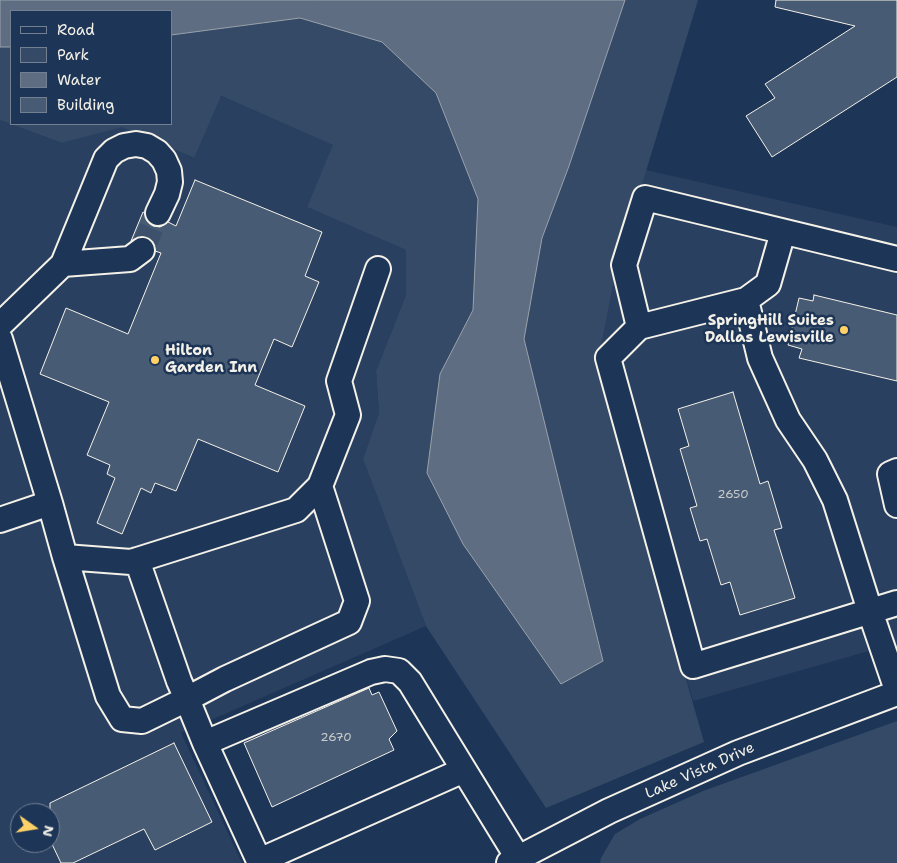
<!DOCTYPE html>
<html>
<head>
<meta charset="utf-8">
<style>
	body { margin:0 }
	#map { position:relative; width:897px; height:863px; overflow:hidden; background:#1d3557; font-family:"Shantell Sans",sans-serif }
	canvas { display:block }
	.legend { position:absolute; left:10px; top:10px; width:162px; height:115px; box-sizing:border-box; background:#1d3557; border:1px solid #738091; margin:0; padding:6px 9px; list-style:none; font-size:15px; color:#f4f1e8 }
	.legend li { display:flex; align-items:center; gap:10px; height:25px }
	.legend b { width:25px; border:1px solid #738091 }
	.north { position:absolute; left:10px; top:803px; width:50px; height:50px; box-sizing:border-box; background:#1d3557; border:1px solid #738091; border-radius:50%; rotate:103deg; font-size:14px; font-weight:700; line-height:20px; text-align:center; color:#f4f1e8 }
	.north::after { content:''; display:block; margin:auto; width:18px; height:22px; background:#ffd166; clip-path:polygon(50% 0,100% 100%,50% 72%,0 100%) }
</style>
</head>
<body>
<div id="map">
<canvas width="897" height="863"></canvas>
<ul class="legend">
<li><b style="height:6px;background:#1d3557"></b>Road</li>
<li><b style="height:14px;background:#354a67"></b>Park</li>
<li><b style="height:14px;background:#5e6d82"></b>Water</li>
<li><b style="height:14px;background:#485b74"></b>Building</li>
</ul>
<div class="north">N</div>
</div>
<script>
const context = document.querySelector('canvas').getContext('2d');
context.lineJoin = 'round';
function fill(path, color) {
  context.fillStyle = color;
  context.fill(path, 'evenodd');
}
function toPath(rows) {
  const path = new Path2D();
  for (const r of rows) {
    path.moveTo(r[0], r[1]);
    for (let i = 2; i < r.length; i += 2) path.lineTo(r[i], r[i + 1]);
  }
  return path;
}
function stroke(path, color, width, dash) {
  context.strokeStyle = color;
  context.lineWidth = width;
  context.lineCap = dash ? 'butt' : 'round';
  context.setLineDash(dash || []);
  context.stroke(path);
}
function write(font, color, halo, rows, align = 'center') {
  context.font = font + ' "Shantell Sans",sans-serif';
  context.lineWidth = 5;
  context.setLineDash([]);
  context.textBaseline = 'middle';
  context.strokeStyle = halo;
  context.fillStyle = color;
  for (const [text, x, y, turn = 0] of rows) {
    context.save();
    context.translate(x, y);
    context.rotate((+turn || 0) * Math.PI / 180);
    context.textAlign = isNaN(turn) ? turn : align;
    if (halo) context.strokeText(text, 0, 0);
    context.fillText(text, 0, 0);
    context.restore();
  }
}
const built = toPath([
	[220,96,334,145,307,207,406,250,406,295,376,371,379,413,363,459,426,626,181,733,242,863,0,863,0,120,62,143,122,126,193,158],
	[20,813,50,813,50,843,20,843],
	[646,170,897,227,897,643,693,701,597,367,616,270]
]);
const green = toPath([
	[0,0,698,0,616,270,597,367,704,742,546,808,426,626,363,459,379,413,376,371,406,295,406,250,307,207,333,145,221,96,194,158,122,127,62,143,0,120],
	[11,11,171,11,171,124,11,124],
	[897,721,897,863,600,863,601,858,615,834,640,819,703,791]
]);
const water = toPath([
	[0,0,625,0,569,166,542,238,524,339,603,661,561,684,463,544,427,473,440,374,473,310,478,199,436,93,382,42,300,18,171,35,171,11,11,11,11,47,0,47,0,0]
]);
const building = toPath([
	[776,0,897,0,897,77,772,157,746,116,775,98,765,84,855,26,775,7,776,0],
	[195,180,322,232,305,276,319,282,292,347,274,339,255,385,305,406,278,472,198,439,176,491,155,483,151,493,141,488,122,534,97,523,115,478,107,474,110,465,87,455,109,402,40,374,66,308,128,334,161,253,155,251,153,242,147,237,140,236,131,241,143,212,145,213,147,221,153,226,160,227,168,222,176,226,195,180],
	[814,295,897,315,897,381,799,358,802,349,788,345,799,298,813,301,814,295],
	[733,392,760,484,768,481,782,528,774,530,795,598,740,615,730,582,721,585,707,539,700,541,690,508,697,506,680,449,689,446,678,409,733,392],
	[369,688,372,695,379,692,397,731,389,739,394,750,272,807,244,743,369,688],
	[174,743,212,822,155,850,144,829,73,863,61,863,50,840,50,803,174,743]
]);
const minorTunnel = toPath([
	[142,250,158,213]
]);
const minor = toPath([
	[783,232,768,284,746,300,760,358,788,420,815,460,835,500,870,611,897,690],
	[142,250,130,259,63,264,106,159,114,151,124,146,136,144,147,146,157,152,164,160,169,171,170,182,167,194,158,213],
	[897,259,645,198,624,265,639,327,608,358,693,666,897,603],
	[0,325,63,264],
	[639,327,746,300],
	[0,339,50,503],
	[897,471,890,474,897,505],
	[0,520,50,503,65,557,108,696,122,719,142,721,187,699,205,743,260,863],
	[65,557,131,562,296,510,320,486,348,415,339,381,378,269],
	[137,560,179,681,187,699,225,679,349,622,357,601,320,486],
	[205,743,371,672,385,669,399,671,410,682,518,858],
	[259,861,464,770],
	[509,863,609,811,738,753,897,693]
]);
const markers = [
	[844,330,5,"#ffd166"],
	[155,360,5,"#ffd166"]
];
const numberNames = [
	["2650",733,495],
	["2670",336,738]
];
const poiNames = [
	["SpringHill Suites",834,321],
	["Dallas Lewisville",834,338],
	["Hilton",165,351,"left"],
	["Garden Inn",165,368,"left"]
];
const streetNames = [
	["Lake Vista Drive",700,771,-24]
];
fill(built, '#2a4060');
fill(green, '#354a67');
fill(water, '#5e6d82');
stroke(water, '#9aa2ab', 1);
fill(building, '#485b74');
stroke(building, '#f4f1e8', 1);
stroke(minorTunnel, '#3d516d', 24, [24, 12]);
stroke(minor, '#f4f1e8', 28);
stroke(minor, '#1d3557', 24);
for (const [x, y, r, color] of markers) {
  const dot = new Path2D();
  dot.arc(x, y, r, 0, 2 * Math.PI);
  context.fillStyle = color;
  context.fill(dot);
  stroke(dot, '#1d3557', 2);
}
write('12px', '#c9cccb', null, numberNames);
write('bold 15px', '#f4f1e8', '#1d3557', poiNames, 'right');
write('15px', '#f4f1e8', '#1d3557', streetNames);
</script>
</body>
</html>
